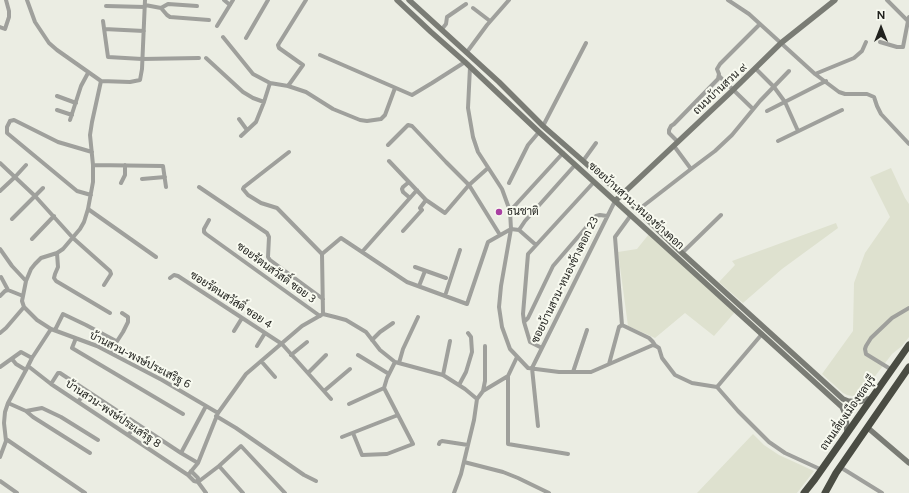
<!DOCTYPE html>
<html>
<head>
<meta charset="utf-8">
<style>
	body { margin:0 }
	#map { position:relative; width:909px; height:493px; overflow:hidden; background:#ebede3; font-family:Figtree,sans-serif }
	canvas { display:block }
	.north { position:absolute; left:861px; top:8px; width:40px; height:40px; -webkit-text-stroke:3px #f8faf0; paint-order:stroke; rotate:0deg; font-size:11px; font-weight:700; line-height:16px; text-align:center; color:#21221e }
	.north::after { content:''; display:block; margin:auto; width:14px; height:18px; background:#21221e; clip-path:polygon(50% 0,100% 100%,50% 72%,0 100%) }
</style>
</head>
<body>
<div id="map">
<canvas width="909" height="493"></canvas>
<div class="north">N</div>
</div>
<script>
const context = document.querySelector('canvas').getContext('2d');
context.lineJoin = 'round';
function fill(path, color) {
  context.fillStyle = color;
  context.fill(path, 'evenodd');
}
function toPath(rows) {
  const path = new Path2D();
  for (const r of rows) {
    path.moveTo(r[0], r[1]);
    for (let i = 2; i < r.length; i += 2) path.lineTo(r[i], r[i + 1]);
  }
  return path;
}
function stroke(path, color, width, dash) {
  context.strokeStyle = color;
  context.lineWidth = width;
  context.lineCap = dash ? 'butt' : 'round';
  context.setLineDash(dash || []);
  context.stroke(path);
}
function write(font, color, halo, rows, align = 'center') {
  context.font = font + ' Figtree,Sarabun,sans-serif';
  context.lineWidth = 4;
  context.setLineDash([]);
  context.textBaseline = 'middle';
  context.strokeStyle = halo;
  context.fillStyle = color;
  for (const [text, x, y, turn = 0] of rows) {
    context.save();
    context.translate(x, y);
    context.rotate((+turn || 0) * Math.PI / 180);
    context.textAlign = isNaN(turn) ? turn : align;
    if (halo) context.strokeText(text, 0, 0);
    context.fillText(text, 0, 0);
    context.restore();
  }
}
const built = toPath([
	[891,168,905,198,909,204,909,337,902,346,892,354,866,388,861,393,857,395,852,396,847,395,843,393,822,374,853,331,854,283,865,253,890,217,870,177],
	[836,223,838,228,782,269,743,303,719,282,735,265,732,261],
	[649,234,735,312,714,336,685,313,655,338,628,326,618,252,637,249],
	[753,434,764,445,779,455,814,471,797,493,697,493]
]);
const street = toPath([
	[27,0,35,22,49,43,57,50,101,81],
	[224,0,230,5],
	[728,0,749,14,815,74,839,92,845,94,867,94,874,97,877,106,881,114,909,144],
	[887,0,908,21,909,17],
	[145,5,161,8,167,15,170,17,209,20],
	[106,6,145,7],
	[161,8,168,4,197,6],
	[473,8,490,21],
	[103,21,108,57,142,59,199,58],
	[217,26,233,0],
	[0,27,5,29,9,17,9,11,6,0],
	[104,29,144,31],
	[442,29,446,24,447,17,466,4],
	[223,37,253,74,270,83,288,86,303,65,279,48,278,45,306,0],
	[246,38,268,0],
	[880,42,897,47,903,47,908,21],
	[467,52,487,25,509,0],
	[320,55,412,95,432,83,465,62],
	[206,58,243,92,253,98,264,102],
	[470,67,468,108,473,137,478,152,502,189,510,211,511,229,501,286,499,307,502,327,510,349,528,368,559,372,591,372,653,345,656,346,659,348,662,358,675,375,692,383,717,387,738,411,769,442,785,453,822,470],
	[756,69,774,87,785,102,798,131],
	[815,74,854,58,862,51,866,42],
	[719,76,753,109],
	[101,81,130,82,140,80,142,69,145,0],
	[288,86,306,92,333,109,360,120,367,121,381,119,385,115,395,88],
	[57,96,76,103],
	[57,110,72,115],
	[767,111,826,81],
	[239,119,247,130],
	[70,120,81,86,88,73],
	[543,126,586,43],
	[241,136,256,122,264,102,270,83],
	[778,141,842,110],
	[678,142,669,133,669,130,671,126,674,124,718,79,719,74,717,69,720,64,760,24],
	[388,145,408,125,412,126,446,162,469,185,500,235],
	[674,146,691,169],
	[289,152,244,187,243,189,248,195,261,203,277,208,322,254],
	[389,161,426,200,445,213,469,185,488,168],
	[583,161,596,143],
	[0,163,35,196,73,238,110,271,111,274,104,285],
	[93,165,163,166,166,187],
	[142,179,165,177],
	[409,182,403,187,402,189,403,192,410,198],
	[121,183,125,175,125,165],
	[509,183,528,145,539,132],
	[199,187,267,233,269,237,268,257,270,260,323,299],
	[0,191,15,177,26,165],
	[91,195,77,191,7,133,7,127,10,121,14,120,58,142,92,152],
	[88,209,156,257],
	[638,210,691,169,715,151,732,135,760,101,789,71],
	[510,211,563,153],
	[12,219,43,188],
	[209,220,204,229,204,232,206,234,320,316],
	[519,230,536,245],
	[403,231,422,210,420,208,426,200],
	[32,239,54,216],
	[0,249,12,266,26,281],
	[362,252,417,190],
	[57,253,58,267,55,274,54,278,56,281,110,313],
	[682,253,721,215],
	[415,267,446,278],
	[1,277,8,290],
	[170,278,174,275,178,276,282,344,331,399],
	[419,286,425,271],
	[0,296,5,291,8,290,23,296],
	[445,296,460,250],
	[323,314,322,254,341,238,407,282,467,304,488,242,511,229,519,230,525,221,575,165],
	[524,322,523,314,528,254,594,182],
	[622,325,615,237,631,215],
	[622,325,649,338,653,342,655,345],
	[51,329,97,346,162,380,218,413],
	[55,330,63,314,86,325,116,341],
	[234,331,242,318],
	[0,333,6,328,24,307],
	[76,338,72,348,183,414],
	[372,340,380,332,393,323],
	[257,346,265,333],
	[542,348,530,342,524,322,528,318,553,266,596,216,600,215,607,216],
	[110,352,123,332,128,322,128,317,122,313],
	[291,355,307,342],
	[358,355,389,374],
	[12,359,16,364,26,370],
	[261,361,275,377],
	[399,363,403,349,418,317],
	[609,364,619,327,622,325],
	[28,366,51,384,188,475,194,481,198,482,206,493],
	[0,367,21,352,32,358],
	[532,368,615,201],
	[532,368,538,426],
	[892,370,866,354,865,349,866,346,871,338,892,318,909,308],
	[573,372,587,330],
	[308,373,326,355],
	[443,375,450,341],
	[508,376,508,444,568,454],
	[51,384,58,373,60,373,181,453],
	[459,385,466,372,472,352,471,337,468,333],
	[717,387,762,334],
	[324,391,350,369],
	[483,391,485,381,485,346],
	[78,402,86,391],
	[8,403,26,411,33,417,90,453],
	[349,404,384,388],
	[26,411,42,408,61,417,98,440],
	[216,416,236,428,304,475,316,481],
	[353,433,362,455,387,454,413,444,384,388,387,378,395,362],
	[128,435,137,425],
	[342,437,398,415],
	[6,439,85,493],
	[439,444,440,442,442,441,468,445],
	[0,457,6,441,4,423,5,412,8,403,26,370,32,358,51,329,37,320,24,307,22,301,26,281,31,269,35,264,41,258,57,253,63,249,80,229,84,222,88,209,93,182,93,165,90,135,92,122,101,81],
	[464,462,503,472,518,478,549,493],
	[198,463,181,453,206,406],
	[219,466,243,493],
	[840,467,882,493],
	[191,471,198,478,198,482],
	[188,475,198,463,218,413,246,374,302,326,323,314,335,317,346,320,366,332,380,350,395,362,443,375,465,389,477,399],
	[0,481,17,493],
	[198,482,219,466,241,446,285,493],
	[454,493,461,474,474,420,477,399,483,391,508,376,517,357]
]);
const secondary = toPath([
	[397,0,431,32,465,62,539,132,842,407,846,416,847,433],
	[409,0,499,82,543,126,622,195,682,253,843,399,848,401,858,402,872,398],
	[615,201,733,90,781,43,835,0],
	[868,428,909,463]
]);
const highway = toPath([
	[804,493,815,479,909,345],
	[825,493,836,473,909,367]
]);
const markers = [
	[499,212,4,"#a940a2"]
];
const streetNames = [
	["ถนนบ้านสวน ๙",720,89,-43],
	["ซอยบ้านสวน-หนองข้างคอก",636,206,42],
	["ซอยรัตนสวัสดิ์ ซอย 3",276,273,36],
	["ซอยบ้านสวน-หนองข้างคอก 23",565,280,-64],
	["ซอยรัตนสวัสดิ์ ซอย 4",231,300,33],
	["บ้านสวน-พงษ์ประเสริฐ 6",140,360,27],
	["ถนนเลี่ยงเมืองชลบุรี",848,413,-55],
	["บ้านสวน-พงษ์ประเสริฐ 8",113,414,34]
];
const poiNames = [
	["ธนชาติ",507,212]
];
fill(built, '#dee1cf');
stroke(street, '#9fa09c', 4);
stroke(secondary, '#7a7c75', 5.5);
stroke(highway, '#4a4c43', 7);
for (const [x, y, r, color] of markers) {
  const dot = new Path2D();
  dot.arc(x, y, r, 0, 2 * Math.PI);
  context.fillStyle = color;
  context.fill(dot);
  stroke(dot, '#f8faf0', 1.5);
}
write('11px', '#21221e', '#f8faf0', streetNames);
write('11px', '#21221e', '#f8faf0', poiNames, 'left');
</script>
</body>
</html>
